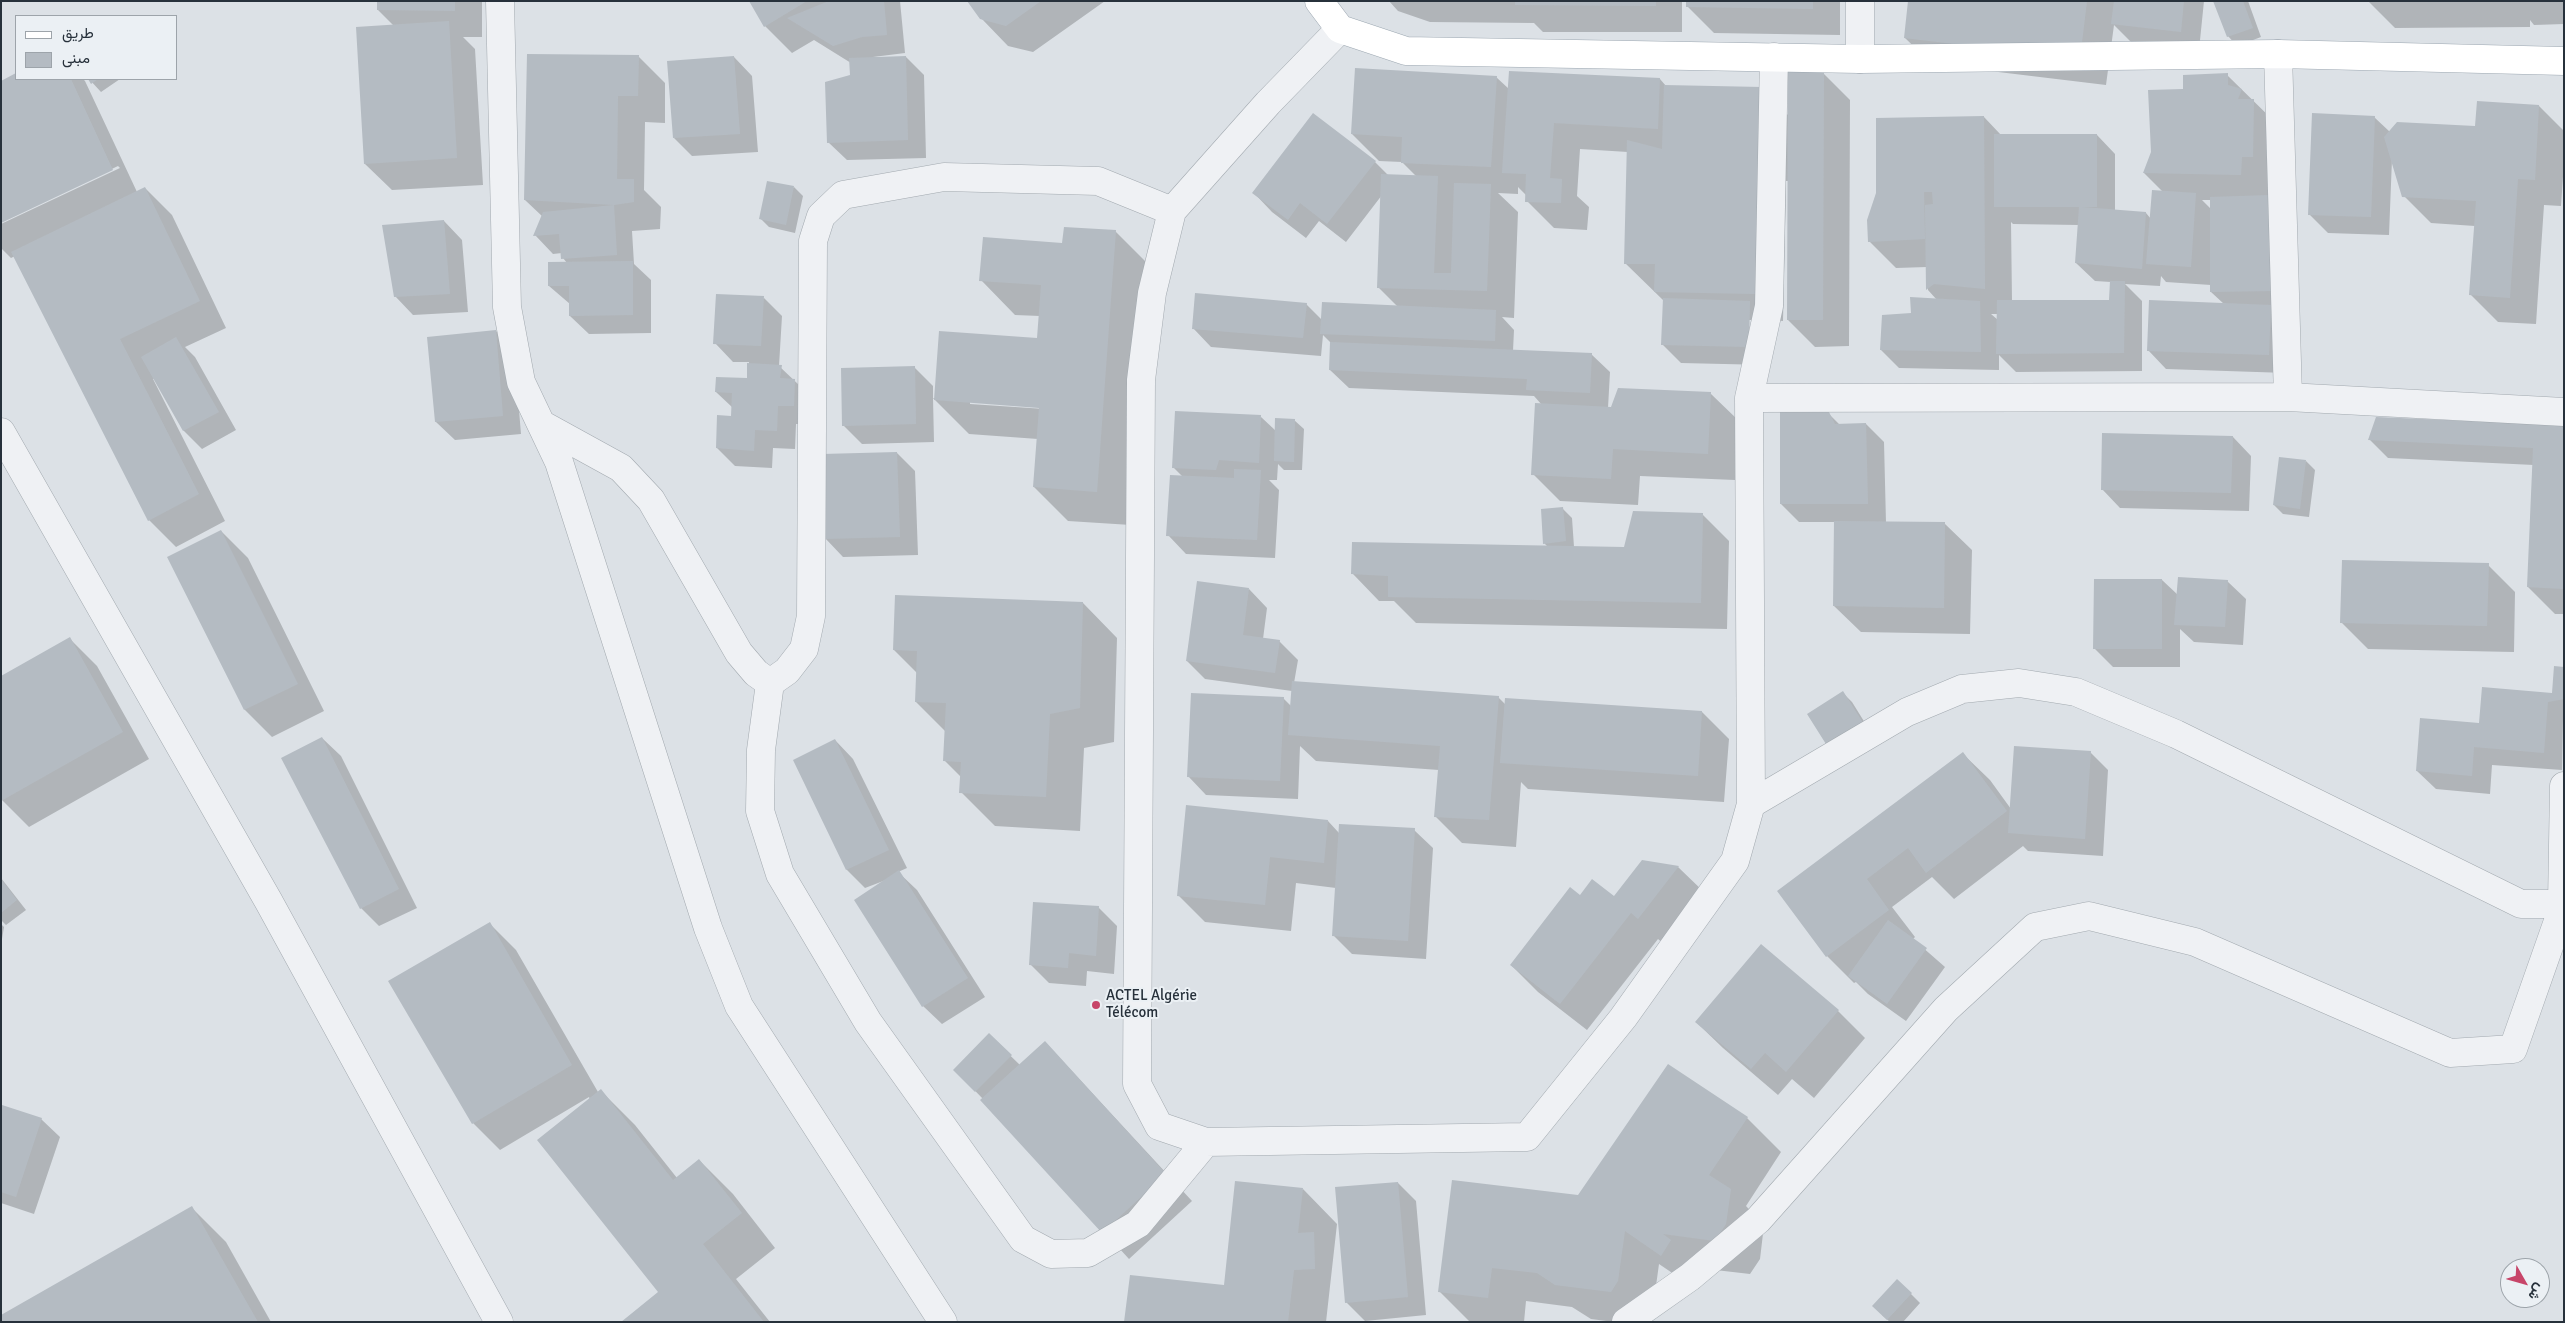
<!DOCTYPE html>
<html>
<head>
<meta charset="utf-8">
<style>
	body { margin:0 }
	#map { position:relative; width:2565px; height:1323px; overflow:hidden; background:#dce1e6; font-family:Signika,Vazirmatn,sans-serif }
	canvas { display:block }
	.frame { position:absolute; inset:0; border:2px solid #27313b; pointer-events:none }
	.legend { position:absolute; left:15px; top:15px; width:162px; height:65px; box-sizing:border-box; background:#ebf0f4; border:1px solid #9da4aa; margin:0; padding:6px 9px; list-style:none; font-size:15px; color:#27313b }
	.legend li { display:flex; align-items:center; gap:10px; height:25px }
	.legend b { width:25px; border:1px solid #9da4aa }
	.north { position:absolute; left:2500px; top:1258px; width:50px; height:50px; box-sizing:border-box; background:#ebf0f4; border:1px solid #9da4aa; border-radius:50%; rotate:128deg; font-size:14px; font-weight:700; line-height:20px; text-align:center; color:#27313b }
	.north::after { content:''; display:block; margin:auto; width:18px; height:22px; background:#c74569; clip-path:polygon(50% 0,100% 100%,50% 72%,0 100%) }
</style>
</head>
<body>
<div id="map">
<canvas width="2565" height="1323"></canvas>
<div class="frame"></div>
<ul class="legend">
<li><b style="height:6px;background:#fff"></b>طريق</li>
<li><b style="height:14px;background:#b4bbc2"></b>مبنى</li>
</ul>
<div class="north">ش</div>
</div>
<script>
const context = document.querySelector('canvas').getContext('2d');
context.lineJoin = 'round';
function fill(path, color) {
  context.fillStyle = color;
  context.fill(path, 'evenodd');
}
function toPath(rows) {
  const path = new Path2D();
  for (const r of rows) {
    path.moveTo(r[0], r[1]);
    for (let i = 2; i < r.length; i += 2) path.lineTo(r[i], r[i + 1]);
  }
  return path;
}
function stroke(path, color, width, dash) {
  context.strokeStyle = color;
  context.lineWidth = width;
  context.lineCap = dash ? 'butt' : 'round';
  context.setLineDash(dash || []);
  context.stroke(path);
}
function write(font, color, halo, rows, align = 'center') {
  context.font = font + ' Signika,sans-serif';
  context.lineWidth = 4;
  context.setLineDash([]);
  context.textBaseline = 'middle';
  context.strokeStyle = halo;
  context.fillStyle = color;
  for (const [text, x, y, turn = 0] of rows) {
    context.save();
    context.translate(x, y);
    context.rotate((+turn || 0) * Math.PI / 180);
    context.textAlign = isNaN(turn) ? turn : align;
    if (halo) context.strokeText(text, 0, 0);
    context.fillText(text, 0, 0);
    context.restore();
  }
}
const shadow = toPath([
	[379,1,482,1,482,37,463,37,475,49,483,185,392,190,365,164,394,26,378,10],
	[751,1,900,1,905,53,873,57,906,57,924,75,926,158,847,160,828,142,851,76,851,63,814,40,792,53,765,26],
	[968,1,1105,1,1033,52,1008,46,981,18],
	[1389,1,1682,1,1682,32,1543,32,1534,23,1430,22,1398,11],
	[1687,1,1840,1,1840,35,1714,33,1687,6],
	[1910,1,2204,1,2199,50,2131,42,2114,25,2106,85,1932,64,1905,38],
	[2215,1,2248,1,2261,37,2237,46,2228,36],
	[2368,1,2564,1,2564,24,2534,25,2530,20,2530,27,2395,28],
	[638,56,665,83,665,123,645,122,644,190,661,207,660,229,632,231,634,264,651,280,651,333,589,334,570,316,570,304,549,286,567,263,563,258,562,253,553,254,535,235,543,217,525,200],
	[734,57,752,76,758,152,692,156,674,138],
	[1510,72,1660,79,1666,86,1761,88,1789,116,1823,73,1850,100,1849,346,1815,347,1788,320,1789,181,1786,181,1783,321,1768,320,1767,365,1681,363,1663,345,1664,301,1625,263,1628,152,1580,149,1577,196,1589,207,1587,230,1554,228,1527,201,1527,196,1518,187,1518,194,1498,193,1518,212,1514,318,1502,317,1514,330,1513,351,1591,354,1610,372,1608,408,1711,394,1738,420,1735,480,1640,476,1638,505,1560,501,1533,474,1542,405,1534,396,1349,388,1330,370,1331,343,1323,335,1321,356,1211,347,1193,328,1306,304,1322,320,1398,307,1379,288,1382,195,1346,242,1319,221,1306,238,1272,212,1254,193,1375,162,1388,175,1416,176,1402,162,1379,161,1352,134,1496,77,1509,89],
	[1749,320,1751,320,1750,354],
	[16,75,16,79,83,79,85,81,137,192,145,188,172,215,226,328,185,347,195,357,236,430,202,449,184,431,155,378,153,379,225,521,176,547,149,520,15,256,11,258,1,248,1,224,120,168,118,166,1,222,1,82],
	[2227,75,2280,127,2268,183,2268,197,2287,373,2166,369,2148,350,2224,304,2211,292,2211,285,2166,282,2161,276,2160,286,2125,284,2142,301,2142,371,2016,372,1999,355,1999,370,1899,368,1881,350,1912,314,1937,300,1928,290,1927,267,1896,268,1869,241,1984,117,2001,135,2097,135,2115,154,2115,211,2146,213,2151,219,2163,192,2144,173,2185,90],
	[2202,200,2211,200,2211,209],
	[2011,222,2013,224,2079,225,2076,263,2095,281,2111,282,2110,301,2012,301],
	[1991,314,1998,314,1998,320],
	[89,79,120,79,101,92],
	[2539,106,2564,131,2564,162,2561,206,2544,205,2536,324,2498,322,2471,295,2475,226,2431,223,2404,196,2392,159,2389,235,2328,233,2309,214,2374,117,2390,132,2476,128],
	[794,187,803,196,795,233,769,227,760,218],
	[444,221,462,240,468,312,413,315,395,296],
	[1115,231,1150,266,1131,525,1068,521,1034,487,1038,439,969,434,933,398,934,442,862,444,843,425,915,368,933,386,933,398,935,398,1038,340,1040,316,1015,315,981,280,1064,244],
	[970,402,1045,407,1045,409,970,404],
	[764,298,782,316,779,366,799,385,812,424,796,424,795,449,773,448,772,468,735,466,717,448,732,417,733,408,716,392,748,379,749,362,733,362,715,343],
	[496,331,514,350,521,434,455,440,436,422,429,338],
	[1828,413,1840,425,1866,424,1884,442,1886,523,1945,524,1972,550,1970,634,1861,632,1834,606,1835,522,1799,522,1781,504],
	[1261,417,1276,431,1294,420,1304,429,1302,470,1284,470,1278,464,1277,480,1269,480,1279,490,1275,558,1186,554,1168,535,1182,476,1173,467],
	[2564,427,2564,614,2555,614,2528,587,2534,465,2388,458,2370,440],
	[2233,437,2251,456,2249,511,2120,508,2102,489],
	[897,453,915,471,918,555,843,557,825,538],
	[2306,461,2315,470,2309,517,2283,514,2274,505],
	[1563,509,1572,518,1574,547,1625,548,1702,514,1729,541,1727,629,1416,623,1394,601,1379,601,1353,574,1548,547,1544,543],
	[221,531,248,558,324,711,272,737,245,710,169,558],
	[2488,565,2515,592,2514,652,2368,649,2341,622],
	[2162,580,2178,595,2227,581,2246,599,2243,645,2194,642,2180,629,2180,667,2113,667,2095,649],
	[1249,589,1267,608,1263,639,1279,641,1298,660,1294,683,1498,697,1505,704,1702,712,1729,739,1724,802,1528,789,1521,782,1516,847,1462,843,1435,816,1439,770,1316,761,1300,746,1298,799,1206,795,1188,776,1283,698,1291,706,1292,691,1205,679,1187,661],
	[1083,603,1117,638,1114,742,1084,748,1080,831,995,826,961,792,962,778,945,761,946,732,916,702,917,673,894,650],
	[70,639,97,666,149,759,29,827,2,800],
	[2564,668,2562,770,2492,765,2490,794,2436,789,2417,771,2480,724,2553,694],
	[1843,693,1852,702,1875,739,1841,761],
	[322,738,341,756,417,908,379,926,361,908],
	[835,740,853,759,907,868,898,872,917,890,985,997,942,1024,923,1006,886,880,865,888,847,870,795,761],
	[2090,752,2108,770,2103,856,2028,851,2023,846,1954,899,1932,877,1892,907,1915,937,1913,939,1945,967,1906,1021,1868,994,1856,982,1854,983,1827,956,1779,892,1963,754,1990,780,2011,809],
	[1328,821,1339,833,1414,830,1433,848,1426,959,1352,954,1334,936,1336,888,1296,883,1291,931,1205,922,1178,895],
	[1678,867,1705,893,1665,945,1658,939,1587,1030,1538,992,1511,965,1580,896,1614,898],
	[1,878,26,910,6,925,1,920],
	[1098,907,1117,926,1114,974,1087,971,1086,986,1049,983,1030,964],
	[489,923,516,950,598,1092,601,1091,635,1125,677,1178,699,1160,733,1194,775,1248,736,1279,770,1322,623,1322,660,1292,589,1097,500,1150,473,1123],
	[1,924,4,927,1,945],
	[1761,945,1838,1011,1865,1038,1814,1098,1792,1079,1778,1095,1723,1048,1696,1022],
	[989,1035,1020,1065,1045,1042,1192,1201,1129,1259,983,1099,955,1070],
	[1668,1065,1747,1118,1781,1152,1746,1206,1764,1225,1760,1259,1750,1274,1698,1268,1696,1289,1659,1264,1652,1315,1614,1322,1591,1319,1572,1307,1526,1301,1524,1322,1470,1322,1439,1291,1579,1196],
	[3,1106,41,1119,60,1137,34,1214,1,1203,1,1112],
	[1398,1183,1416,1201,1426,1315,1365,1321,1346,1302],
	[1303,1189,1337,1224,1326,1322,1126,1322,1225,1286],
	[192,1208,226,1242,271,1322,1,1322],
	[1897,1280,1920,1303,1903,1322,1890,1322,1882,1315]
]);
const building = toPath([
	[377,1,455,1,455,11,377,10],
	[749,1,807,1,764,27],
	[829,1,884,1,887,35,862,37,833,46,787,18],
	[967,1,1041,1,1006,26,980,19],
	[1515,1,1656,1,1656,6,1515,5],
	[1686,1,1813,1,1813,9,1686,7],
	[1908,1,2087,1,2080,59,1904,38],
	[2114,1,2184,1,2181,32,2111,24],
	[2213,1,2243,1,2253,28,2227,37],
	[449,21,457,158,364,164,356,27],
	[527,54,639,55,638,96,618,96,617,179,634,179,634,202,614,205,524,200],
	[734,56,740,134,673,138,667,61],
	[906,56,908,140,827,143,825,82,850,75,849,58],
	[1355,68,1497,76,1491,167,1401,163,1402,137,1351,134],
	[1509,71,1660,78,1658,129,1554,123,1550,178,1562,179,1561,203,1525,202,1526,174,1502,173],
	[1788,71,1824,71,1823,320,1787,320],
	[16,73,16,79,71,79,113,170,1,223,1,81],
	[2228,73,2228,85,2242,89,2238,99,2254,99,2253,157,2242,157,2241,175,2143,173,2151,152,2148,90,2183,89,2183,75],
	[88,79,98,79,91,84],
	[1664,85,1762,87,1756,294,1654,292,1655,264,1624,264,1627,140,1662,149],
	[2477,101,2539,105,2535,180,2518,179,2510,298,2469,295,2476,201,2402,197,2384,137,2397,122,2475,126],
	[1313,113,1376,161,1327,224,1300,203,1288,220,1252,193],
	[2312,113,2375,116,2371,217,2308,215],
	[1984,116,1985,289,1934,284,1926,290,1925,205,1933,204,1932,192,1924,192,1925,239,1868,242,1867,220,1876,193,1876,118],
	[1994,134,2097,134,2097,207,2082,207,2146,212,2142,269,2075,263,2079,207,1994,207],
	[1381,174,1438,176,1434,273,1451,273,1454,183,1491,184,1487,291,1377,288],
	[767,181,794,186,786,225,759,219],
	[145,187,200,301,120,339,199,494,148,521,11,252],
	[2152,190,2196,193,2191,267,2146,264],
	[2271,195,2271,291,2210,292,2210,197],
	[614,205,617,255,561,259,559,234,533,236,543,212],
	[444,220,450,294,394,297,382,225],
	[1064,227,1116,230,1097,492,1033,487,1039,408,934,400,939,331,1037,338,1041,285,979,281,983,237,1062,243],
	[633,261,633,315,569,316,569,286,548,286,548,262],
	[2110,281,2125,281,2124,353,1996,354,1997,300,2109,300],
	[1195,293,1307,303,1303,338,1192,329],
	[716,294,764,296,761,346,713,344],
	[1910,297,1980,301,1981,352,1880,350,1882,315,1911,313],
	[1663,298,1750,301,1749,347,1661,345],
	[2149,300,2271,305,2269,355,2147,351],
	[1322,302,1496,310,1495,341,1320,334],
	[496,330,503,416,435,422,427,337],
	[176,337,219,412,183,431,141,357],
	[1330,342,1592,353,1590,393,1526,390,1527,379,1329,370],
	[747,363,782,365,780,378,795,379,794,406,778,406,777,431,755,430,754,451,716,448,717,415,731,416,732,393,715,392,716,377,747,378],
	[915,366,916,424,842,426,841,368],
	[1618,388,1711,392,1708,454,1613,449,1611,479,1531,475,1535,403,1611,407],
	[1175,411,1261,415,1259,463,1219,460,1216,470,1172,468],
	[1780,412,1829,412,1835,424,1866,423,1868,504,1780,504],
	[2376,417,2564,425,2564,589,2527,587,2533,448,2368,440],
	[1275,418,1295,419,1294,462,1274,461],
	[2102,433,2233,436,2231,493,2101,490],
	[897,452,900,537,824,539,822,454],
	[2279,457,2306,460,2300,509,2273,505],
	[1234,469,1261,470,1257,540,1166,536,1170,475,1234,478],
	[1563,507,1566,541,1543,544,1541,509],
	[1633,511,1703,513,1701,603,1388,597,1388,576,1351,574,1352,542,1624,547],
	[1834,521,1945,522,1944,608,1833,606],
	[221,530,298,684,244,710,167,557],
	[2342,560,2489,563,2487,626,2340,623],
	[2178,577,2228,580,2225,627,2174,625],
	[2094,579,2162,579,2162,649,2093,649],
	[1197,581,1249,588,1243,635,1280,640,1275,673,1186,661],
	[895,595,1083,602,1080,708,1050,714,1046,797,959,793,961,762,943,761,946,703,915,702,917,651,893,650],
	[70,637,123,732,1,801,1,676],
	[2554,666,2564,667,2564,699,2548,702,2544,753,2474,747,2472,776,2416,771,2420,718,2479,723,2482,687,2552,693],
	[1292,681,1499,696,1489,820,1434,817,1440,746,1288,735],
	[1843,691,1867,729,1831,752,1807,714],
	[1191,693,1284,697,1280,781,1187,777],
	[1505,698,1702,711,1698,776,1500,763],
	[322,737,399,889,360,909,281,758],
	[835,739,889,850,846,870,793,760],
	[2014,746,2091,751,2085,839,2008,833],
	[1963,752,2007,811,1926,873,1908,848,1867,879,1889,910,1826,957,1777,891],
	[1186,805,1328,820,1324,863,1270,857,1265,905,1177,896],
	[1339,824,1415,828,1408,941,1332,936],
	[1642,860,1679,866,1638,919,1631,913,1560,1004,1510,965,1570,887,1580,895,1592,879,1614,896],
	[899,870,968,978,922,1007,854,900],
	[1,879,17,900,1,913],
	[1033,902,1099,906,1096,956,1069,953,1068,968,1029,965],
	[1888,920,1927,948,1887,1004,1848,976],
	[490,922,572,1065,472,1124,388,981],
	[1761,944,1839,1010,1786,1072,1765,1053,1751,1069,1695,1022],
	[989,1033,1012,1055,975,1092,953,1070],
	[1045,1041,1166,1174,1102,1233,980,1100],
	[1668,1064,1748,1117,1709,1175,1731,1189,1726,1224,1715,1241,1663,1234,1671,1240,1661,1256,1625,1231,1618,1281,1611,1292,1555,1285,1537,1273,1492,1268,1488,1298,1438,1292,1452,1180,1578,1195],
	[601,1089,673,1180,699,1159,742,1213,703,1244,764,1322,621,1322,658,1292,537,1140],
	[2,1105,42,1118,16,1197,1,1192],
	[1235,1181,1303,1188,1298,1233,1314,1232,1315,1269,1294,1270,1288,1322,1124,1322,1130,1275,1224,1285],
	[1398,1182,1408,1297,1345,1303,1335,1187],
	[192,1206,258,1322,1,1322,1,1315],
	[1897,1279,1912,1293,1887,1320,1872,1306]
]);
const minor = toPath([
	[500,1,507,307,521,382,559,462,708,928,739,1006,943,1322],
	[1340,29,1268,103,1172,211,1152,293,1141,380,1137,1084,1159,1126,1206,1142,1527,1137,1623,1018,1735,861,1751,804,1749,398,1769,306,1774,57],
	[2278,54,2288,397],
	[1860,59,1860,1],
	[1749,398,2288,397,2564,412],
	[541,424,621,468,651,500,739,653,756,673,770,683,787,671,804,649,811,616,813,241,821,216,843,195,944,177,1098,181,1172,211],
	[1,432,269,902,499,1322],
	[770,683,761,750,760,811,780,874,868,1022,1023,1239,1051,1254,1088,1253,1138,1224,1206,1142],
	[1751,804,1907,712,1962,689,2019,683,2076,692,2176,734,2521,904,2562,904,2564,786],
	[1626,1322,1690,1277,1758,1220,1946,1009,2035,927,2089,916,2195,942,2450,1053,2513,1049,2564,904]
]);
const major = toPath([
	[1319,1,1340,29,1406,51,1860,59,2278,54,2564,61]
]);
const markers = [
	[1096,1005,5,"#c74569"]
];
const poiNames = [
	["ACTEL Algérie",1106,996],
	["Télécom",1106,1013]
];
fill(shadow, '#0003');
fill(building, '#b4bbc2');
stroke(minor, '#a2a9af', 29);
stroke(major, '#9ca7b1', 29);
stroke(minor, '#eff1f4', 28);
stroke(major, '#fff', 28);
for (const [x, y, r, color] of markers) {
  const dot = new Path2D();
  dot.arc(x, y, r, 0, 2 * Math.PI);
  context.fillStyle = color;
  context.fill(dot);
  stroke(dot, '#ebf0f4', 2);
}
write('15px', '#27313b', '#ebf0f4', poiNames, 'left');
</script>
</body>
</html>
